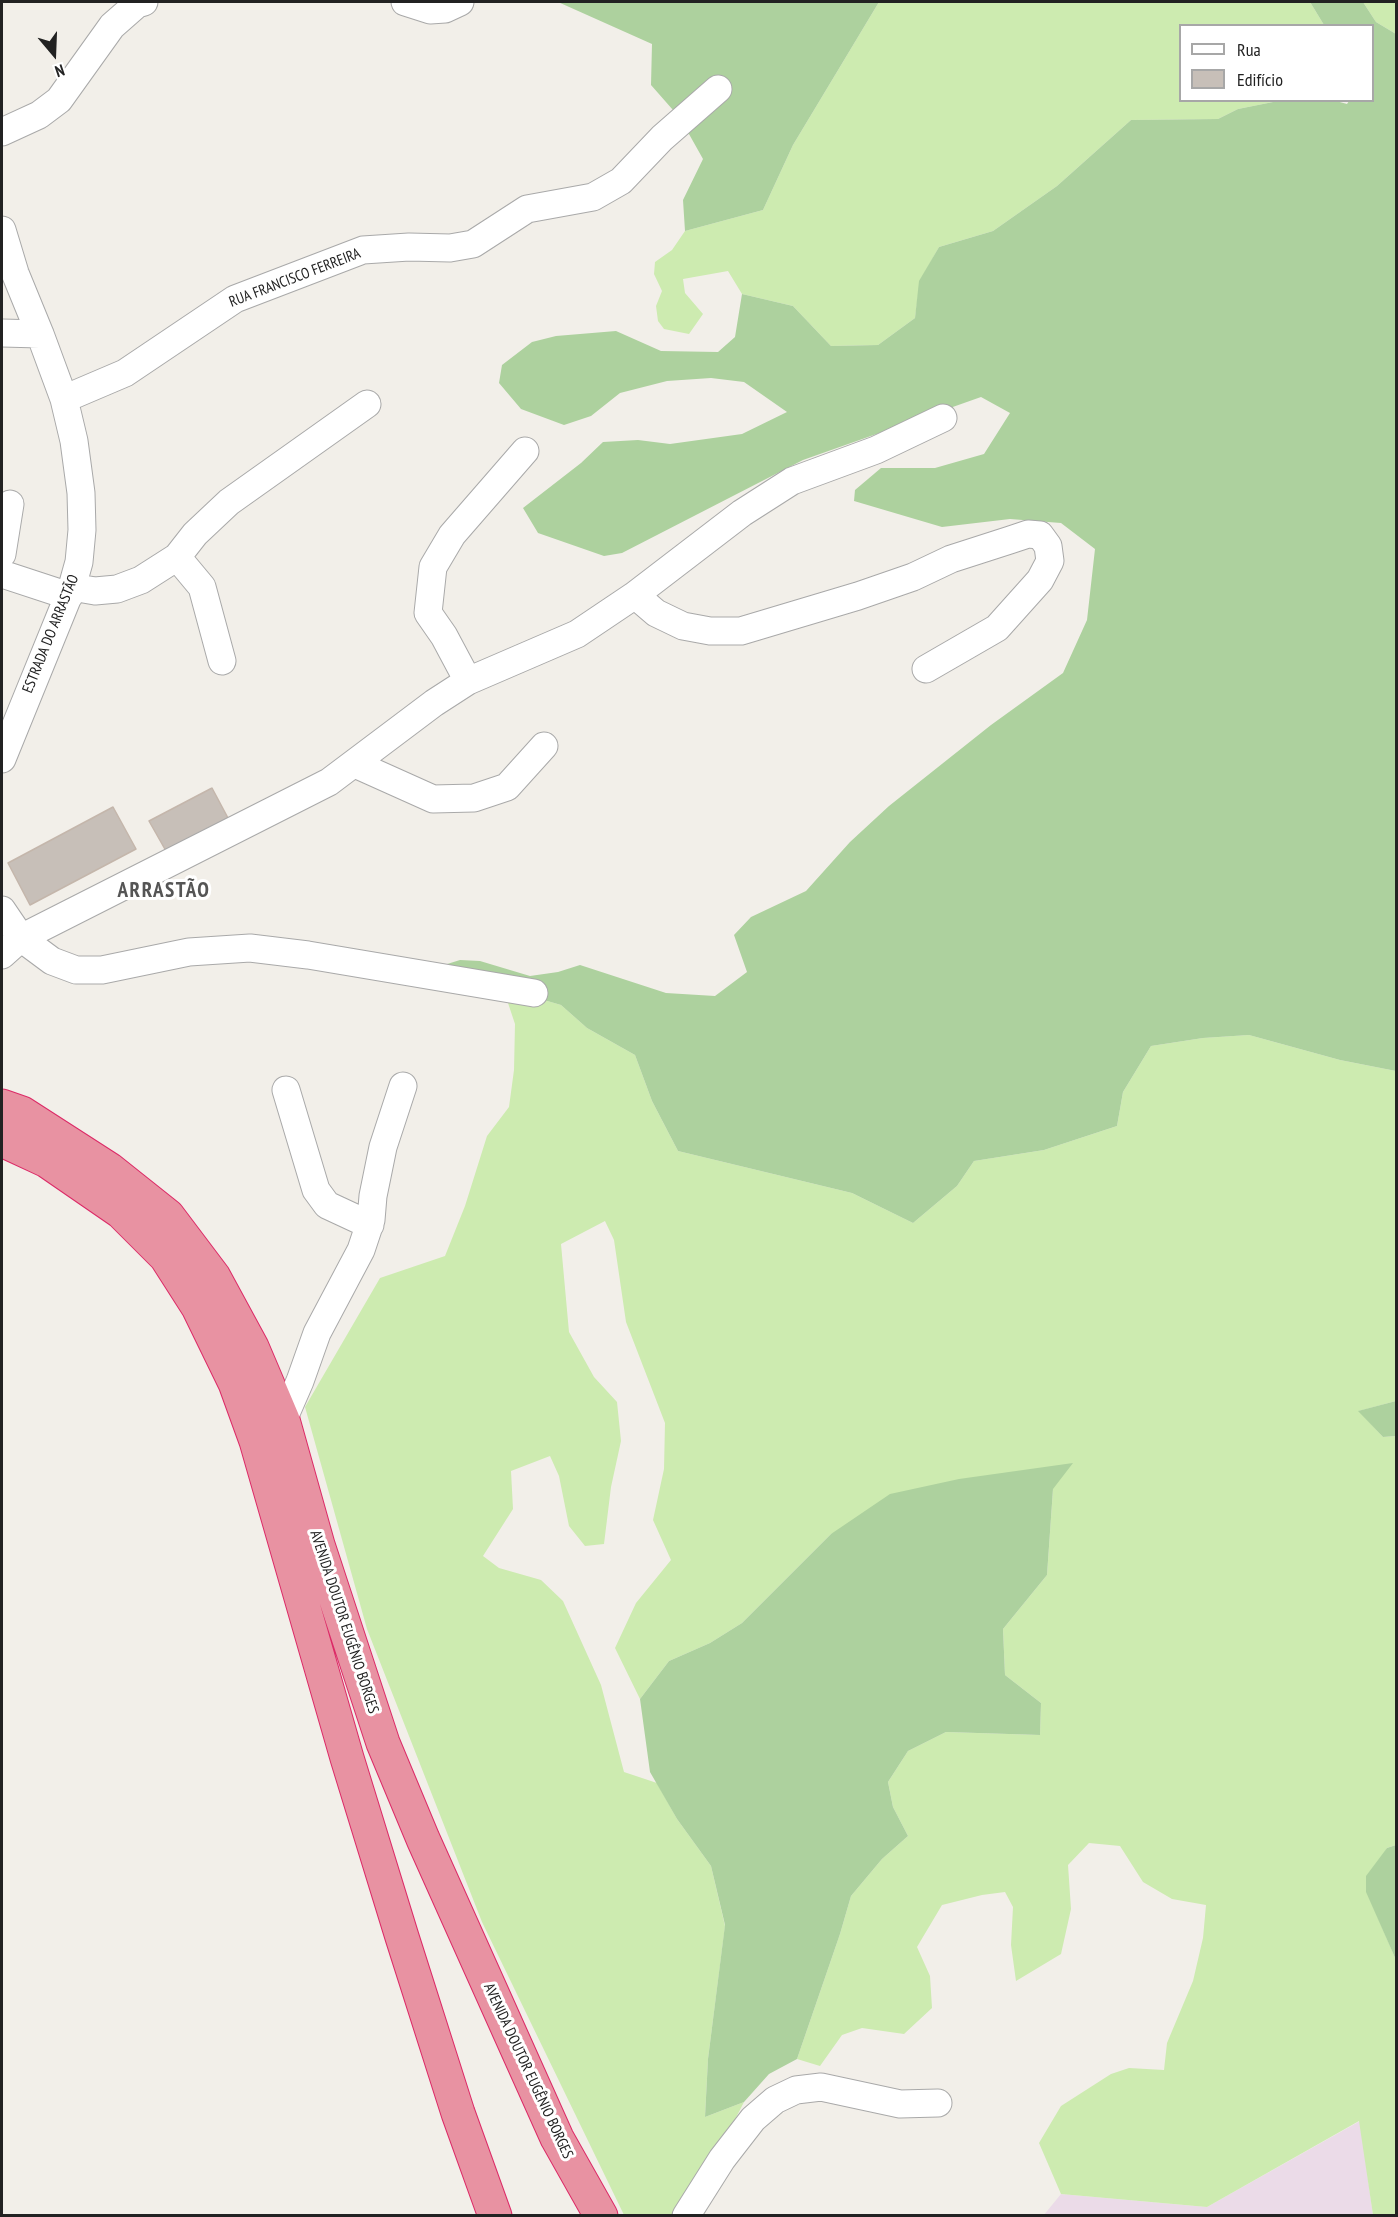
<!DOCTYPE html>
<html>
<head>
<meta charset="utf-8">
<style>
	body { margin:0 }
	#map { position:relative; width:1398px; height:2217px; overflow:hidden; background:#f2efe9; font-family:"PT Sans Narrow",sans-serif }
	canvas { display:block }
	.frame { position:absolute; inset:0; border:3px solid #222; pointer-events:none }
	.legend { position:absolute; left:1179px; top:24px; width:195px; height:78px; box-sizing:border-box; background:#fff; border:2px solid #a7a7a7; margin:0; padding:8px 10px; list-style:none; font-size:18px; color:#222 }
	.legend li { display:flex; align-items:center; gap:12px; height:30px }
	.legend b { width:30px; border:2px solid #a7a7a7 }
	.north { position:absolute; left:24px; top:24px; width:60px; height:60px; -webkit-text-stroke:4px #fff; paint-order:stroke; rotate:161deg; font-size:16px; font-weight:700; line-height:24px; text-align:center; color:#222 }
	.north::after { content:''; display:block; margin:auto; width:21px; height:27px; background:#222; clip-path:polygon(50% 0,100% 100%,50% 72%,0 100%) }
</style>
</head>
<body>
<div id="map">
<canvas width="1398" height="2217"></canvas>
<div class="frame"></div>
<ul class="legend">
<li><b style="height:8px;background:#fff"></b>Rua</li>
<li><b style="height:16px;background:#c7bfb8"></b>Edifício</li>
</ul>
<div class="north">N</div>
</div>
<script>
const context = document.querySelector('canvas').getContext('2d');
context.lineJoin = 'round';
function fill(path, color) {
  context.fillStyle = color;
  context.fill(path, 'evenodd');
}
function toPath(rows) {
  const path = new Path2D();
  for (const r of rows) {
    path.moveTo(r[0], r[1]);
    for (let i = 2; i < r.length; i += 2) path.lineTo(r[i], r[i + 1]);
  }
  return path;
}
function stroke(path, color, width, dash) {
  context.strokeStyle = color;
  context.lineWidth = width;
  context.lineCap = dash ? 'butt' : 'round';
  context.setLineDash(dash || []);
  context.stroke(path);
}
function write(font, color, halo, rows, align = 'center') {
  context.font = font + ' "PT Sans Narrow",sans-serif';
  context.lineWidth = 6;
  context.setLineDash([]);
  context.textBaseline = 'middle';
  context.strokeStyle = halo;
  context.fillStyle = color;
  for (const [text, x, y, turn = 0] of rows) {
    context.save();
    context.translate(x, y);
    context.rotate((+turn || 0) * Math.PI / 180);
    context.textAlign = isNaN(turn) ? turn : align;
    if (halo) context.strokeText(text, 0, 0);
    context.fillText(text, 0, 0);
    context.restore();
  }
}
const industrial = toPath([
	[1360,2121,1373,2215,1043,2216,1061,2194,1207,2207]
]);
const grass = toPath([
	[879,2,1310,2,1324,25,1180,26,1180,100,1278,101,1238,109,1218,119,1131,120,1057,186,993,231,939,247,920,281,915,318,878,345,831,346,793,306,742,294,728,271,683,279,685,293,703,314,689,334,664,329,658,321,656,306,662,291,654,274,655,262,672,250,685,231,763,210,793,145],
	[1363,2,1396,2,1396,34,1376,22],
	[503,988,561,1005,587,1028,635,1055,652,1101,678,1151,852,1193,913,1223,957,1186,974,1161,1044,1150,1117,1126,1123,1092,1151,1046,1203,1038,1249,1035,1340,1060,1396,1071,1396,1401,1359,1411,1383,1437,1396,1436,1396,1845,1387,1848,1367,1892,1396,1960,1396,2215,1373,2215,1359,2121,1207,2207,1061,2194,1039,2143,1061,2106,1111,2074,1129,2068,1164,2070,1167,2043,1193,1981,1203,1938,1206,1905,1172,1899,1143,1882,1120,1846,1089,1843,1068,1865,1071,1909,1061,1954,1016,1981,1011,1945,1013,1907,1005,1892,982,1895,942,1905,917,1947,930,1976,932,2008,904,2034,862,2028,842,2035,820,2066,797,2059,840,1934,851,1896,882,1859,908,1836,893,1807,888,1782,908,1751,946,1732,1040,1735,1041,1703,1005,1675,1003,1629,1047,1575,1053,1489,831,1534,742,1623,710,1643,669,1661,640,1699,615,1648,636,1603,671,1560,653,1520,664,1469,665,1423,626,1322,614,1240,605,1221,561,1244,569,1332,594,1377,617,1402,621,1441,611,1487,604,1544,585,1546,569,1526,559,1476,550,1456,511,1471,513,1509,483,1556,499,1568,541,1580,563,1601,601,1685,624,1772,657,1783,677,1819,711,1866,725,1926,708,2059,705,2117,744,2102,723,2143,678,2215,624,2215,482,1922,367,1629,305,1407,380,1278,445,1256,465,1206,487,1136,509,1107,514,1070,515,1024]
]);
const forest = toPath([
	[558,2,879,2,793,145,763,210,685,231,683,200,703,159,680,118,651,85,652,44],
	[1310,2,1363,2,1376,22,1396,34,1396,1071,1340,1060,1249,1035,1203,1038,1151,1046,1123,1092,1117,1126,1044,1150,974,1161,957,1186,913,1223,852,1193,678,1151,652,1101,635,1055,587,1028,561,1005,503,988,444,965,460,960,480,961,530,976,558,972,580,965,666,993,715,996,747,972,734,935,751,917,806,891,850,842,889,806,991,725,1063,673,1087,620,1095,549,1061,523,1010,519,942,527,854,501,855,490,881,468,935,468,984,454,1010,413,981,397,803,460,622,553,604,556,538,533,523,508,581,463,603,442,638,440,670,444,742,434,787,412,744,382,711,378,667,381,620,393,591,416,564,425,521,409,499,383,502,365,532,342,556,336,616,331,661,351,718,352,735,337,742,294,793,306,831,346,878,345,915,318,919,281,939,247,993,231,1057,186,1131,120,1218,119,1238,109,1278,101,1336,101,1347,104,1349,101,1372,100,1372,26,1324,25],
	[1396,1401,1396,1436,1383,1437,1358,1411],
	[1073,1463,1053,1489,1047,1575,1003,1629,1005,1675,1041,1703,1040,1735,946,1732,908,1751,888,1782,893,1807,908,1836,882,1859,851,1896,840,1934,797,2059,769,2074,744,2102,705,2117,708,2059,725,1925,711,1866,677,1819,650,1772,640,1699,669,1661,710,1643,742,1623,831,1534,890,1494,959,1479],
	[1396,1845,1396,1960,1366,1892,1366,1876,1387,1848]
]);
const building = toPath([
	[212,788,228,818,166,851,149,821,212,788],
	[113,807,136,849,30,905,8,863,113,807]
]);
const minor = toPath([
	[405,2,430,10,445,9,460,2],
	[2,132,39,115,59,100,112,26,137,4,144,2],
	[2,230,15,273,40,334,64,399,74,441,81,493,82,530,79,562,72,587,2,759],
	[2,333,40,334],
	[64,399,125,373,235,299,363,250,409,247,450,248,473,244,527,209,593,197,621,181,662,138,718,89],
	[2,554,10,504],
	[177,557,202,587,222,661],
	[2,574,69,596],
	[72,587,95,591,117,589,141,580,177,557,195,534,229,502,367,404],
	[635,595,656,613,683,626,710,631,741,631,858,596,913,577,951,559,1010,540,1028,534,1040,535,1048,546,1050,561,1040,580,997,628,926,669],
	[468,681,444,636,428,613,433,567,452,535,525,451],
	[355,764,433,799,474,798,507,787,544,746],
	[2,910,21,938,52,961,76,970,102,970,189,952,250,948,308,955,534,993],
	[2,955,21,938,329,782,434,703,468,681,577,634,635,595,742,513,792,481,876,450,943,418],
	[286,1090,316,1190,327,1205,370,1225],
	[283,1420,300,1381,317,1333,361,1250,371,1220,373,1196,383,1147,403,1086],
	[686,2216,722,2159,753,2119,775,2100,796,2090,821,2087,900,2104,938,2103]
]);
const highway = toPath([
	[2,1106,22,1113,109,1169,168,1216,214,1277,252,1347,283,1420,318,1545,383,1743,423,1839,557,2138,601,2216],
	[2,1140,47,1161,121,1212,166,1257,198,1307,235,1383,256,1441,347,1758,402,1937,458,2113,495,2216]
]);
const streetNames = [
	["RUA FRANCISCO FERREIRA",295,278,-21],
	["ESTRADA DO ARRASTÃO",51,634,-68],
	["AVENIDA DOUTOR EUGÊNIO BORGES",344,1622,72],
	["AVENIDA DOUTOR EUGÊNIO BORGES",528,2071,65]
];
const districtNames = [
	["ARRASTÃO",164,891]
];
fill(industrial, '#ebdbe8');
fill(grass, '#cdebb0');
fill(forest, '#add19e');
fill(building, '#c7bfb8');
stroke(building, '#c4b6ab', 1.5);
stroke(minor, '#a9a9a9', 29);
stroke(highway, '#dc2a67', 35);
stroke(minor, '#fff', 27);
stroke(highway, '#e892a2', 33);
write('15px', '#222', '#fff', streetNames);
context.letterSpacing = '1.5px';
write('bold 21px', '#555', '#fff', districtNames);
context.letterSpacing = '0px';
</script>
</body>
</html>
